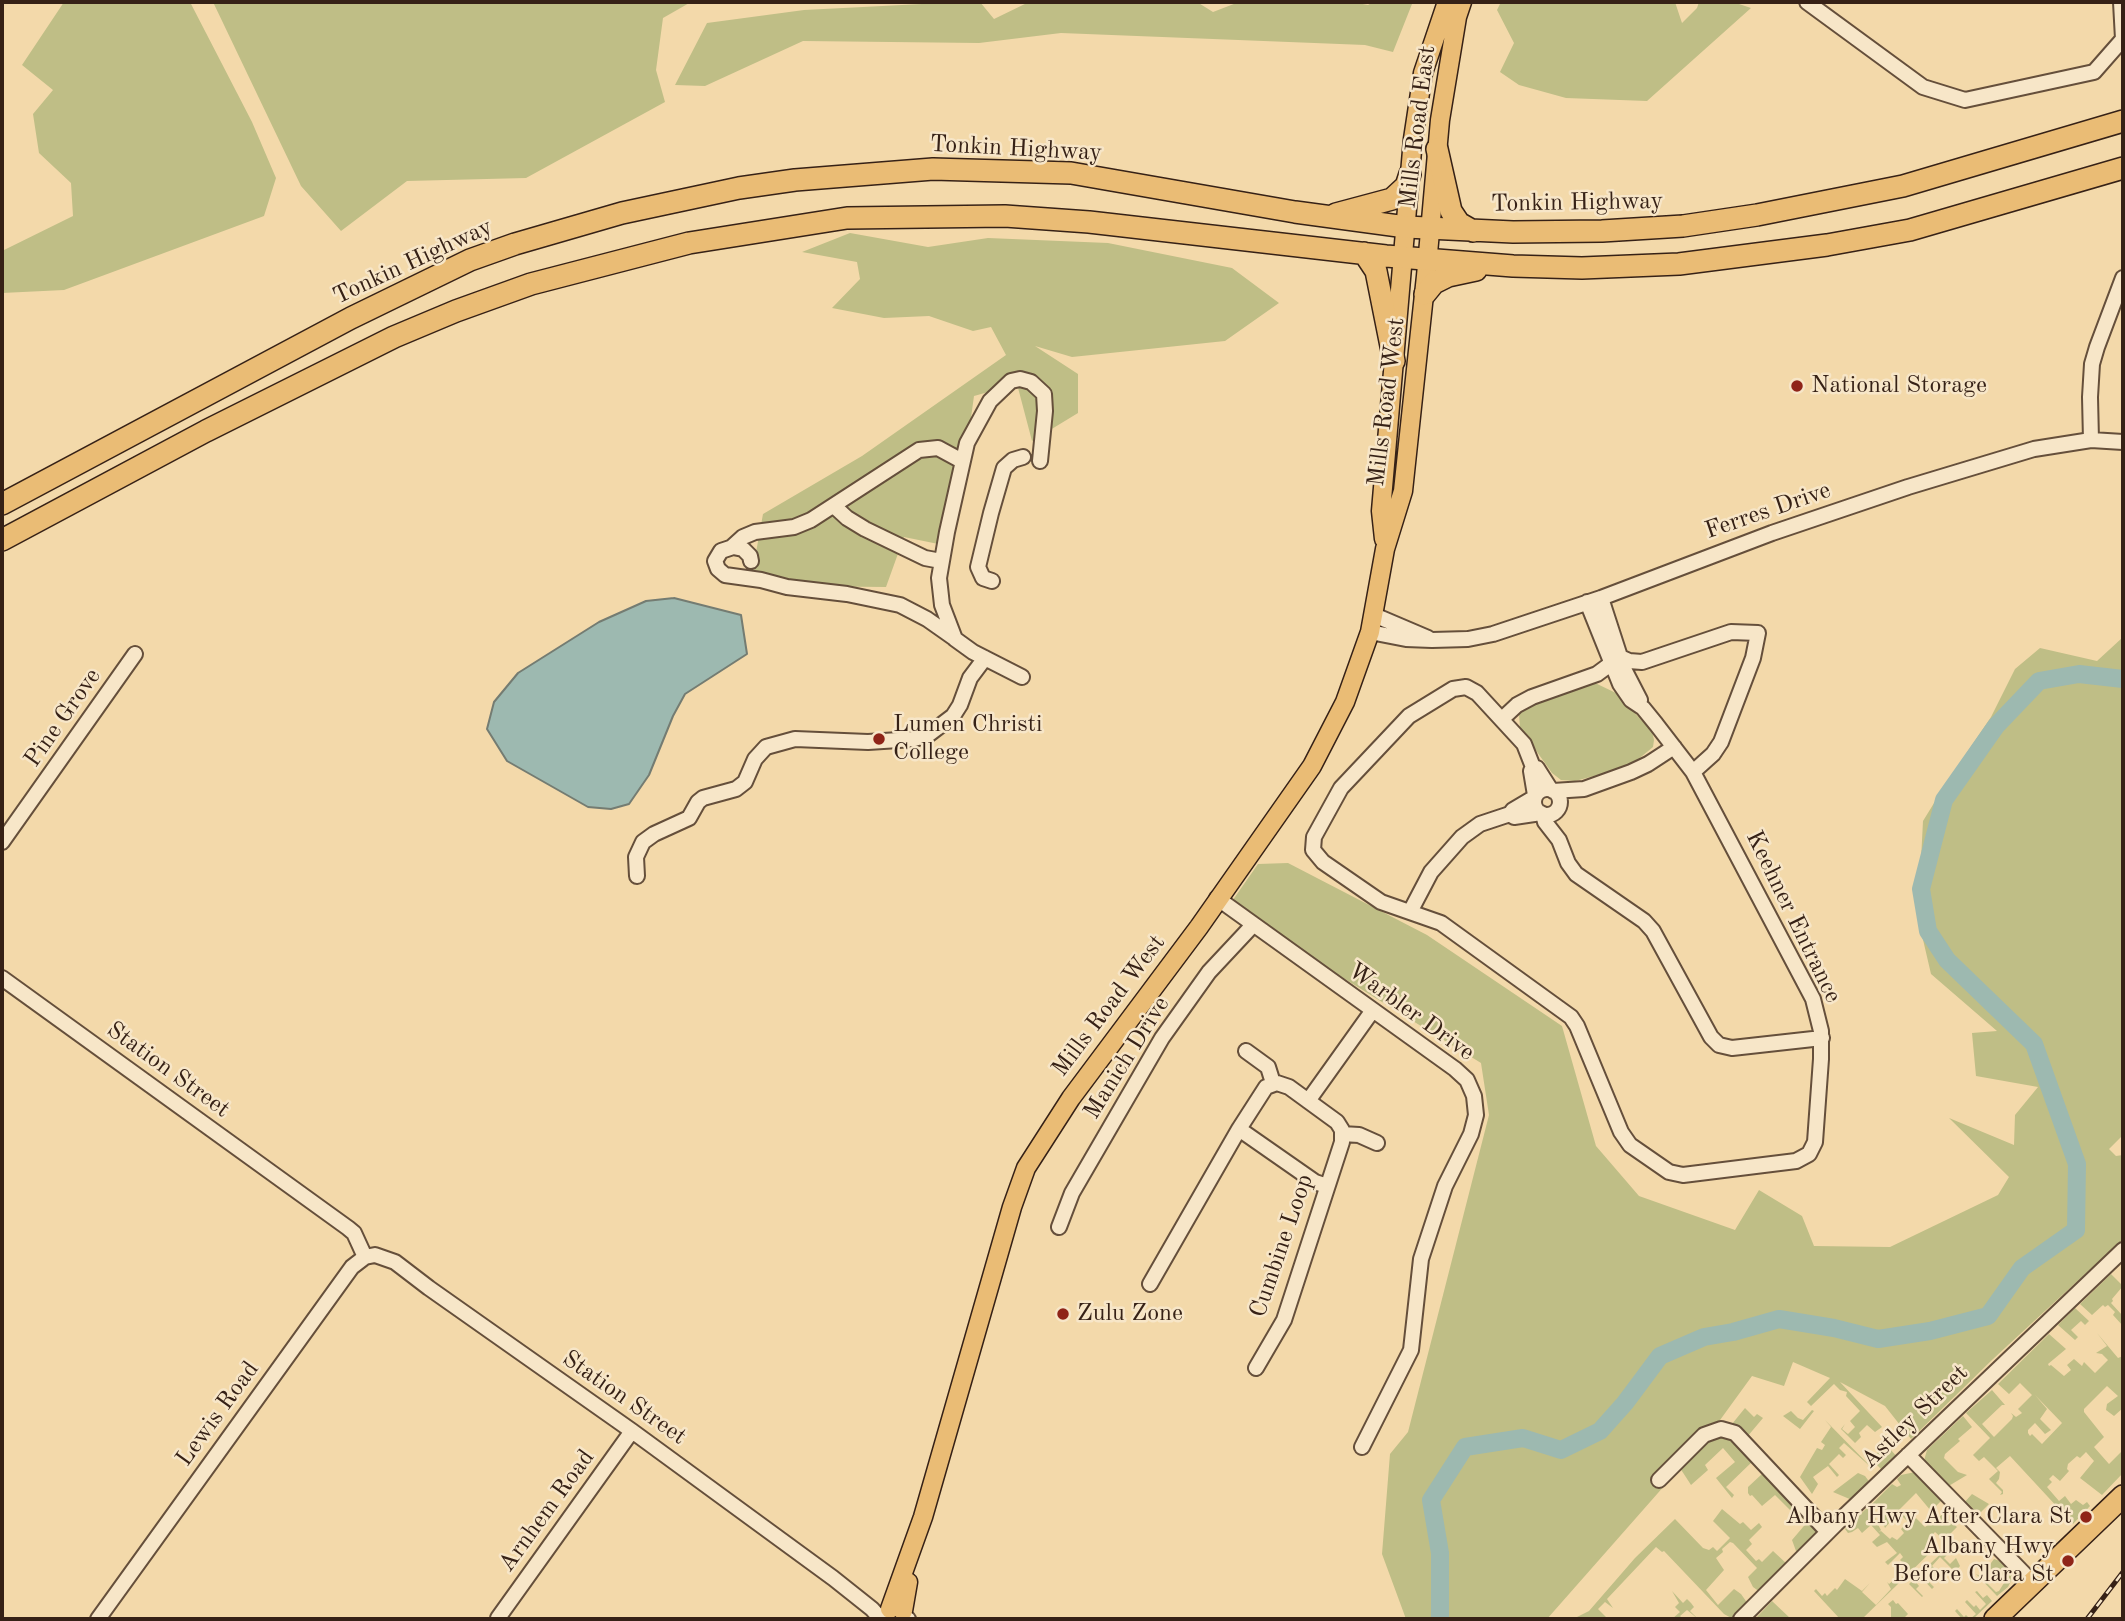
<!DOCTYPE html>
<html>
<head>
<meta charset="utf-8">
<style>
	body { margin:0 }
	#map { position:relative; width:2125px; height:1621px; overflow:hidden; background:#f3d9aa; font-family:"Old Standard TT",serif }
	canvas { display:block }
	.frame { position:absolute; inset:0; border:4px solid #362116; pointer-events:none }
</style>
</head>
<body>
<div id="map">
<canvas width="2125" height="1621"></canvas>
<div class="frame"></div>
</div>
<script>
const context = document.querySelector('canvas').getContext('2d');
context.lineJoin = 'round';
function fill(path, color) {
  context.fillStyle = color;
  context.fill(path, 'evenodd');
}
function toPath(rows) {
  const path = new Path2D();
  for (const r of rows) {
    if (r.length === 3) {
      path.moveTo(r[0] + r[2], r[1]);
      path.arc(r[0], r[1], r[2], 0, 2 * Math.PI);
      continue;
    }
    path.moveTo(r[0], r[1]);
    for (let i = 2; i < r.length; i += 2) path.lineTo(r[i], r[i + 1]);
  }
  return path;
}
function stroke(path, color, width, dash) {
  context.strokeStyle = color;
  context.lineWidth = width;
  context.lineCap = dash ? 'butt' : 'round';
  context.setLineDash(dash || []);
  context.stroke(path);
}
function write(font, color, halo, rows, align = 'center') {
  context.font = font + ' "Old Standard TT",serif';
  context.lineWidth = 5;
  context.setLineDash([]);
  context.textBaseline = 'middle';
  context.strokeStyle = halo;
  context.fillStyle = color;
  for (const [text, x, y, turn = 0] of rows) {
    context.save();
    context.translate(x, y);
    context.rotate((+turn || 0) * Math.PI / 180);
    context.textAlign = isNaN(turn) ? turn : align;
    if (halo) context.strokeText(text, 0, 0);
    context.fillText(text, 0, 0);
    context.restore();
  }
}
const green = toPath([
	[64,2,190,2,252,122,276,178,264,216,64,290,2,293,2,251,73,216,71,183,39,153,33,114,53,90,22,65],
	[213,2,691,2,663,18,656,70,665,102,526,178,407,181,341,231,301,186],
	[961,2,980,2,994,19,1029,2,1197,2,1213,12,1239,2,1352,2,1368,5,1373,2,1407,2,1412,4,1393,52,1365,45,1061,33,979,43,803,41,705,86,675,85,707,23,804,10],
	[1501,2,1675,2,1682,23,1697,8,1699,2,1733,2,1751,8,1647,101,1566,98,1519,85,1500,72,1514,43,1497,10],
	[850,233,928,247,988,238,1108,243,1232,268,1279,303,1225,341,1072,357,1035,346,1078,374,1078,413,1032,441,1017,384,974,396,953,547,904,537,886,587,783,586,753,569,763,514,862,456,1006,355,991,327,973,331,929,316,884,318,832,308,860,279,857,262,802,252],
	[2122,638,2123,1135,2109,1149,2116,1156,2123,1155,2123,1239,1993,1359,1911,1439,1885,1406,1840,1382,1882,1427,1875,1432,1867,1425,1859,1433,1861,1437,1855,1443,1871,1459,1879,1451,1877,1448,1883,1441,1898,1458,1884,1472,1841,1429,1845,1424,1842,1429,1848,1434,1855,1427,1850,1421,1860,1411,1846,1396,1847,1392,1840,1390,1834,1384,1811,1406,1807,1402,1830,1378,1793,1362,1784,1386,1752,1376,1707,1438,1726,1434,1753,1461,1726,1487,1734,1495,1732,1498,1716,1478,1735,1462,1723,1448,1705,1465,1708,1470,1691,1485,1680,1468,1547,1619,1406,1619,1382,1554,1390,1454,1408,1432,1489,1115,1481,1063,1228,907,1258,864,1288,863,1427,935,1562,1026,1596,1146,1639,1196,1735,1230,1759,1190,1802,1216,1814,1246,1890,1247,1998,1195,2009,1177,1949,1118,2014,1145,2015,1115,2038,1087,1976,1076,1972,1033,1997,1031,1931,974,1918,918,1923,821,1947,782,1991,717,2015,669,2040,648,2097,661],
	[1593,682,1616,693,1644,723,1652,731,1654,740,1653,747,1636,761,1602,774,1575,781,1561,780,1552,773,1520,728,1519,714,1526,708],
	[2111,1274,2123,1286,2112,1299,2113,1301,2111,1303,2122,1315,2123,1314,2123,1326,2113,1315,2115,1312,2108,1305,2105,1307,2103,1305,2092,1315,2080,1304],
	[2075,1308,2089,1321,2085,1325,2081,1321,2071,1330,2078,1337,2075,1340,2058,1325],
	[2097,1333,2118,1358,2123,1356,2123,1408,2114,1416,2106,1410,2107,1404,2118,1396,2107,1386,2084,1409,2084,1412,2104,1437,2094,1447,2109,1464,2123,1450,2123,1473,2102,1495,2080,1478,2094,1461,2086,1452,2080,1458,2077,1456,2068,1464,2067,1469,2069,1471,2060,1481,2053,1475,2049,1479,2052,1482,2047,1487,2059,1501,2065,1496,2071,1504,2076,1500,2083,1505,2087,1502,2090,1506,2073,1524,2010,1456,1996,1468,2000,1472,1999,1479,1996,1483,2003,1490,2003,1494,2000,1495,2002,1492,1989,1479,1998,1471,1984,1457,1979,1461,1973,1455,1990,1438,1966,1413,1992,1390,2005,1405,2002,1405,1982,1424,1994,1437,2012,1419,2013,1416,2011,1413,2016,1417,2022,1413,2018,1409,2032,1395,2020,1383,2009,1394,1998,1384,2049,1334,2066,1349,2048,1364,2049,1366,2051,1365,2064,1376,2071,1370,2067,1365,2074,1359,2082,1366,2084,1362,2095,1373,2108,1360,2102,1354,2096,1353,2107,1346],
	[2035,1395,2062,1423,2042,1444,2032,1434,2030,1436,2028,1433,2028,1430,2035,1423,2045,1434,2051,1430,2040,1419,2047,1409],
	[1745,1408,1754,1417,1757,1414,1763,1418,1747,1437,1732,1424],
	[1812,1410,1814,1411,1800,1429,1783,1416,1791,1411,1798,1418,1803,1420],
	[1963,1416,1972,1427,1958,1439,1960,1441,1945,1454,1944,1458,1958,1472,1967,1475,1947,1487,1924,1463,1925,1457,1927,1450],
	[1825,1420,1874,1470,1844,1443,1839,1448,1846,1455,1843,1458,1839,1454,1829,1464,1839,1475,1837,1477,1828,1466,1813,1477,1818,1484,1812,1494,1800,1477,1817,1448,1822,1450,1825,1445,1821,1442,1831,1427],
	[1915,1472,1942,1500,1931,1511,1916,1493,1899,1510,1911,1523,1916,1518,1925,1527,1943,1514,1957,1527,1944,1540,1935,1532,1928,1540,1936,1547,1862,1619,1840,1619,1814,1591,1816,1589,1822,1596,1825,1593,1827,1596,1835,1588,1837,1590,1845,1579,1862,1591,1870,1583,1862,1592,1876,1605,1891,1589,1887,1582,1889,1584,1895,1579,1898,1581,1910,1570,1900,1560,1903,1557,1900,1553,1888,1565,1885,1562,1897,1553,1887,1542,1877,1547,1872,1542,1880,1535,1871,1525,1862,1533,1858,1528,1852,1532,1848,1533,1845,1529,1868,1507,1875,1514,1876,1521,1881,1530,1879,1532,1881,1531,1890,1539,1892,1537,1897,1540,1904,1533,1901,1529,1908,1522,1900,1514,1898,1516,1896,1515,1885,1528,1878,1510,1872,1504,1892,1484,1897,1487,1901,1485,1897,1479,1901,1475],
	[1858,1473,1865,1476,1871,1484,1852,1500,1833,1492],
	[1762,1474,1765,1474,1805,1515,1803,1518,1800,1520,1775,1495,1762,1506,1752,1495,1750,1496,1748,1493,1748,1487],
	[1972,1494,1989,1504,1976,1517,1963,1504],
	[1722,1509,1740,1524,1743,1522,1751,1530,1759,1523,1762,1527,1749,1540,1752,1544,1746,1550,1756,1561,1759,1559,1762,1562,1773,1551,1787,1564,1760,1592,1753,1587,1748,1577,1757,1568,1733,1543,1730,1542,1722,1549,1723,1552,1716,1558,1724,1570,1706,1590,1718,1605,1734,1589,1741,1594,1748,1604,1733,1619,1724,1614,1664,1551,1662,1552,1656,1547,1607,1599,1613,1608,1605,1602,1598,1609,1608,1619,1597,1619,1594,1617,1591,1619,1573,1619,1589,1611,1635,1558,1675,1519,1703,1548,1709,1550,1713,1547,1717,1551,1730,1538,1713,1521],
	[1809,1520,1817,1528,1816,1537,1800,1553,1796,1551,1792,1540],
	[1953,1542,1945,1551,1948,1554,1944,1558,1950,1564,1956,1558,1960,1566,1955,1572,1940,1557,1932,1566,1944,1577,1942,1578,1930,1567,1922,1575,1934,1587,1932,1589,1920,1576,1915,1581,1919,1586,1916,1589,1923,1596,1922,1597,1909,1584],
	[1994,1559,2003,1562,2014,1575,2008,1587,1997,1596,1976,1574,1980,1576,1983,1572,1989,1577,1985,1581,1996,1592,1999,1591,2004,1583,1988,1567],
	[1672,1591,1683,1603,1687,1599,1691,1603,1694,1607,1690,1611,1698,1619,1687,1610,1680,1616,1683,1619,1672,1619,1680,1612,1675,1607,1679,1603],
	[1977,1591,1983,1598,1987,1595,1992,1601,1973,1619,1962,1619,1955,1611,1957,1609,1964,1617,1966,1615,1970,1619,1976,1614,1965,1602,1967,1600,1974,1607,1976,1605,1980,1610,1986,1604,1975,1592],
	[1893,1600,1896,1604,1898,1603,1908,1614,1903,1619,1891,1619,1891,1607,1888,1604],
	[1772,1601,1791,1619,1753,1619,1757,1617]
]);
const water = toPath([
	[674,598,741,615,747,654,685,694,673,716,649,775,629,804,611,809,588,807,507,761,487,729,494,702,518,673,599,622,646,601,674,598]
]);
const river = toPath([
	[1440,1619,1440,1553,1431,1500,1465,1447,1523,1438,1561,1450,1600,1431,1625,1403,1660,1356,1704,1337,1733,1332,1779,1319,1834,1328,1878,1339,1930,1331,1988,1316,2022,1268,2076,1230,2077,1164,2034,1044,1947,960,1928,931,1921,889,1944,800,1996,726,2039,681,2079,674,2123,679]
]);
const minor = toPath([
	[1807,2,1923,87,1965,100,2094,72,2123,39,2121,2],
	[2091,440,2090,397,2092,364,2097,347,2123,278],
	[834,506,847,518,865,529,925,558,941,561],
	[732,547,743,537,755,532,794,527,811,520,919,450,938,448,962,461],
	[751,561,750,556,743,549,733,547,721,551,715,561,718,569,725,575,761,580,787,587,847,594,900,605,927,619,954,638],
	[992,581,983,578,978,567,991,513,1004,468,1013,460,1023,457],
	[1601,598,1624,669,1640,700],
	[1374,615,1428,638],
	[1370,632,1406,639,1432,640,1468,639,1493,634,1601,598,1772,533,1908,487,2034,449,2091,440,2123,442],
	[1022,677,973,652,955,639,942,605,939,578,947,532,967,443,990,401,1011,381,1020,379,1031,382,1044,394,1045,411,1040,461],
	[1502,719,1517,705,1532,697,1597,674,1620,657,1629,661,1642,662,1731,632,1758,633,1753,658,1721,742,1713,754,1693,772],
	[1533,767,1524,744,1477,693,1466,687,1453,689,1409,716,1341,788,1314,837,1313,850,1323,862,1381,902,1441,923,1571,1017,1577,1026,1621,1132,1630,1145,1669,1172,1683,1175,1796,1161,1809,1154,1815,1142,1821,1059,1821,1031,1813,999,1693,772,1656,724,1643,708,1631,700,1620,684,1587,602],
	[1547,802,13],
	[1553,791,1584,789,1631,772,1648,764,1674,747],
	[1535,795,1531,771,1533,767,1537,768,1551,790],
	[1535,797,1513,810,1510,814,1514,817,1541,813],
	[1543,814,1545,822,1559,840,1568,863,1576,874,1644,921,1653,931,1711,1037,1719,1045,1732,1048,1822,1038],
	[2,842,135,654],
	[637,876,636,857,643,842,654,834,689,818,698,802,703,798,736,789,745,782,755,759,766,747,795,739,868,742,914,739,928,735,953,716,960,705,970,678,985,658],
	[1217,898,1455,1069,1467,1080,1474,1096,1476,1115,1471,1134,1445,1186,1421,1259,1411,1350,1362,1447],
	[1410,912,1431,872,1462,837,1480,824,1510,814],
	[2,978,348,1228,354,1233,365,1257],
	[1246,1051,1268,1067,1273,1083],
	[1308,1101,1373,1010],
	[1239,1129,1315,1182,1327,1186],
	[1342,1134,1359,1135,1377,1143],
	[1059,1227,1072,1193,1162,1038,1209,972,1253,925],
	[1150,1284,1239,1129,1266,1087,1277,1083,1289,1087,1337,1122,1342,1130,1342,1142,1284,1320,1256,1368],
	[1908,1455,2033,1583],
	[1659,1480,1704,1435,1721,1429,1735,1433,1828,1532],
	[498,1618,632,1431],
	[98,1619,352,1267,365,1257,375,1255,395,1262,429,1288,632,1431,833,1578,872,1609,881,1619],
	[907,1619,908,1619],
	[1741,1619,1836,1524,2123,1250]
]);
const major = toPath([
	[1384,539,1381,511,1413,139,1423,73,1447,2],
	[890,1609,923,1517,1012,1207,1026,1168,1071,1098,1199,927,1312,766,1345,702,1370,632,1385,549,1403,491,1426,276,1440,120,1457,17,1462,2],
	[903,1611,908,1582]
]);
const highway = toPath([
	[1437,149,1451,211,1459,223,1473,231],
	[1336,214,1392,199,1406,186,1410,174],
	[1364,253,1376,271,1394,361],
	[1425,294,1434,283,1448,276,1476,270],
	[2,504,351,318,470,260,515,244,622,213,739,188,795,180,933,169,1071,173,1295,212,1406,227,1513,232,1602,231,1683,226,1757,215,1903,186,2123,121],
	[2,540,206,431,394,337,456,311,531,284,689,243,847,218,1005,216,1089,222,1386,256,1513,266,1582,268,1679,264,1827,245,1910,230,2123,168],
	[1995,1619,2123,1496]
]);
const rail = toPath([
	[2087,1619,2123,1572]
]);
const markers = [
	[1797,386,7,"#8f2418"],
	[879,739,7,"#8f2418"],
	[1063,1314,7,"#8f2418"],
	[2086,1517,7,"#8f2418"],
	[2068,1561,7,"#8f2418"]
];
const streetNames = [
	["Mills Road East",1418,127,-83],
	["Tonkin Highway",1016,149,3],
	["Tonkin Highway",1577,203,-1],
	["Tonkin Highway",413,262,-25],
	["Mills Road West",1387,402,-83],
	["Ferres Drive",1768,511,-19],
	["Pine Grove",63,718,-55],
	["Keehner Entrance",1793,917,64],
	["Mills Road West",1109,1006,-53],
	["Warbler Drive",1411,1012,36],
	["Manich Drive",1127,1058,-58],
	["Station Street",168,1070,36],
	["Cumbine Loop",1282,1246,-71],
	["Station Street",624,1398,35],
	["Lewis Road",218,1414,-54],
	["Astley Street",1915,1417,-44],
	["Arnhem Road",547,1511,-54]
];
const poiNames = [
	["National Storage",1811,386],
	["Lumen Christi",893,725],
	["College",893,753],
	["Zulu Zone",1077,1314],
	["Albany Hwy After Clara St",2072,1517,"right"],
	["Albany Hwy",2054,1547,"right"],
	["Before Clara St",2054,1575,"right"]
];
fill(green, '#bfbe86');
fill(water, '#9db9b0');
stroke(water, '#747c72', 2);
stroke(river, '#9db9b0', 18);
stroke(minor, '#654f3b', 18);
stroke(major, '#362116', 21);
stroke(highway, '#362116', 24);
stroke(minor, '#f7e6c8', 14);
stroke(major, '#eabc75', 18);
stroke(highway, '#eabc75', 21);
stroke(rail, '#362116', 5);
stroke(rail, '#f7e6c8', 2.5, [8]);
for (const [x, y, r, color] of markers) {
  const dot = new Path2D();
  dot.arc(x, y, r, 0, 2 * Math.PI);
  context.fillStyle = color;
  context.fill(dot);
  stroke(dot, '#f7e6c8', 2.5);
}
write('24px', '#362116', '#f7e6c8', streetNames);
write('24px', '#362116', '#f7e6c8', poiNames, 'left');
</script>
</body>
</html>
